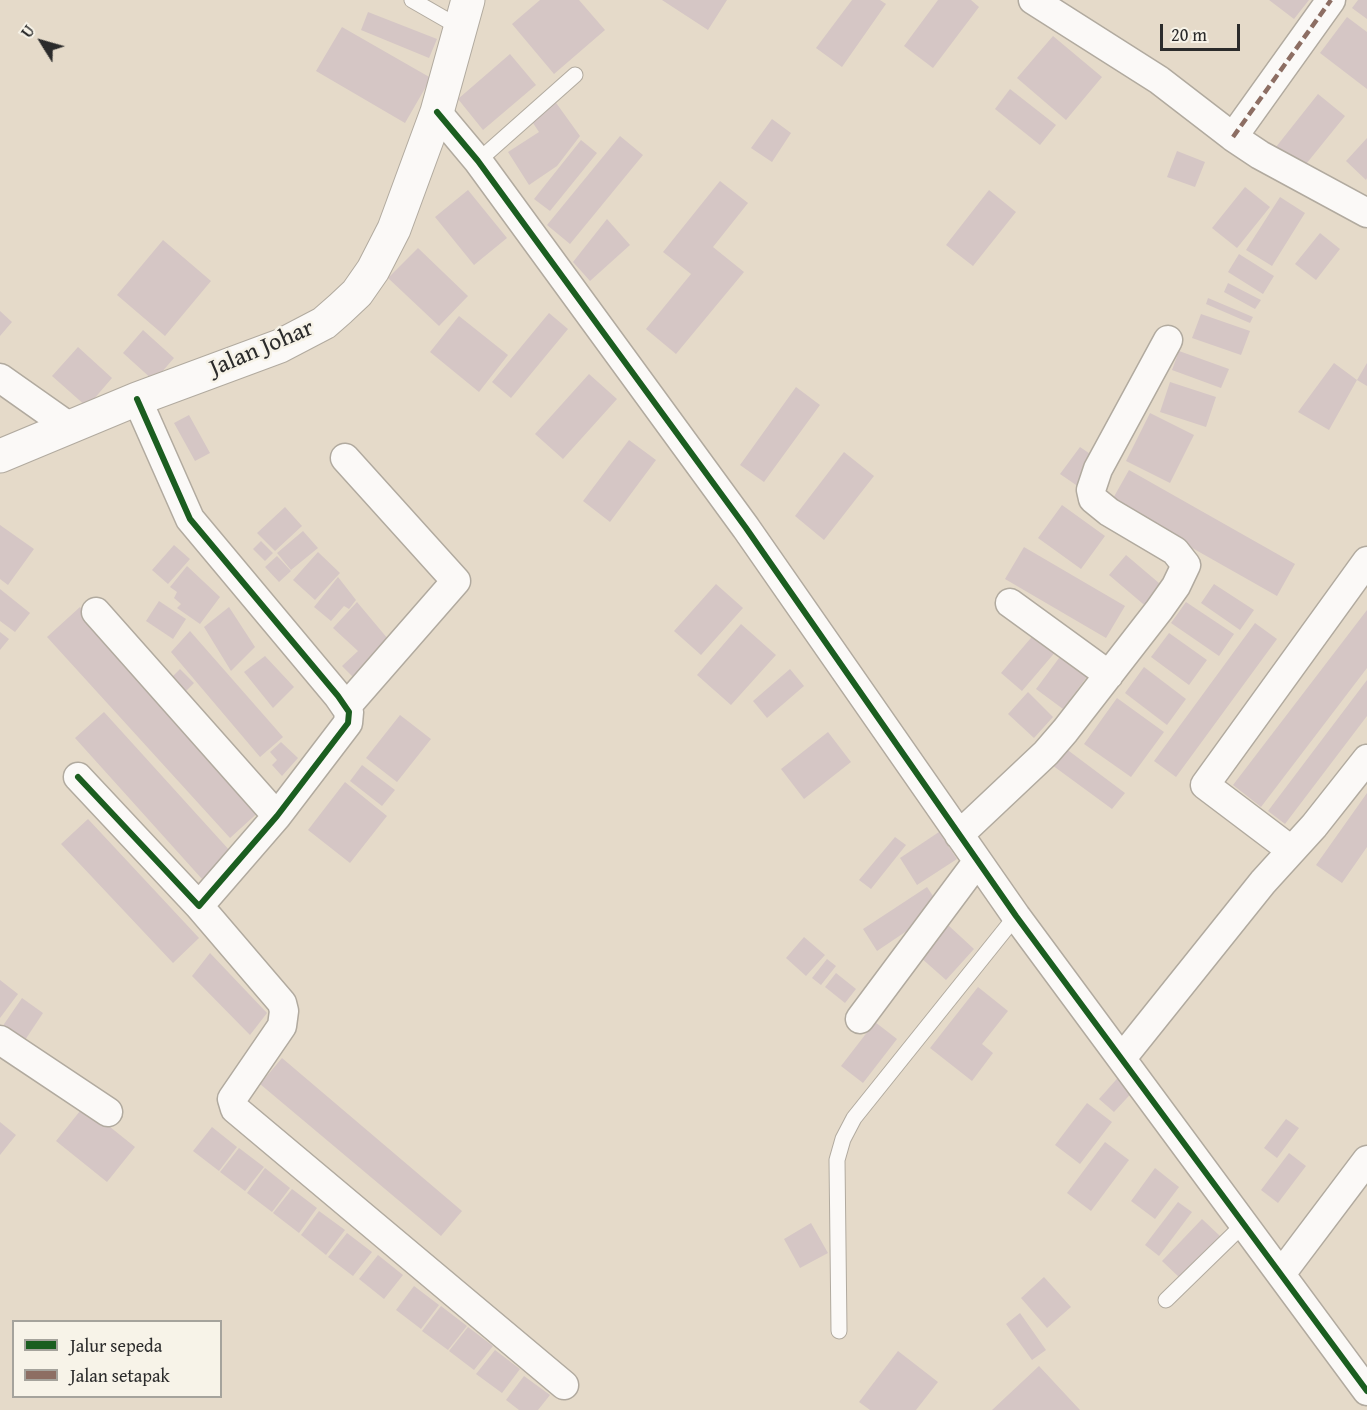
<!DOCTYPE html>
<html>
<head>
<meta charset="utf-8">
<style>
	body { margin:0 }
	#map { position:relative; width:1367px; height:1410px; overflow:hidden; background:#e5dac9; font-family:"Gentium Book Plus",serif }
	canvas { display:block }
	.legend { position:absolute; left:12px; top:1320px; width:210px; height:78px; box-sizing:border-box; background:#f7f3e8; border:2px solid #a5a39c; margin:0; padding:8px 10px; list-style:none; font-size:18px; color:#2b2b2b }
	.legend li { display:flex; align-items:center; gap:12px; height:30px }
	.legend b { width:30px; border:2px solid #a5a39c }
	.north { position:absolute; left:12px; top:12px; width:60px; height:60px; -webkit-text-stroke:4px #f7f3e8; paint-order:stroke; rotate:307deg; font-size:16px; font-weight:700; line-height:24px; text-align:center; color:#2b2b2b }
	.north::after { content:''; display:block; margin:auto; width:21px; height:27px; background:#2b2b2b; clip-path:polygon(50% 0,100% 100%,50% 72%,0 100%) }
	.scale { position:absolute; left:1160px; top:24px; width:80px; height:27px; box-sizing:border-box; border:3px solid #2b2b2b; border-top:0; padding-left:8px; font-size:18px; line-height:21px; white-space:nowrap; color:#2b2b2b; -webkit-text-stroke:4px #f7f3e8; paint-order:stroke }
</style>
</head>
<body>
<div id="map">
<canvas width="1367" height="1410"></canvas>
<ul class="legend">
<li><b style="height:8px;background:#1b5e20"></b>Jalur sepeda</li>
<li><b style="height:8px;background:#8d6e63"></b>Jalan setapak</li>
</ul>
<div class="north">U</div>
<div class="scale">20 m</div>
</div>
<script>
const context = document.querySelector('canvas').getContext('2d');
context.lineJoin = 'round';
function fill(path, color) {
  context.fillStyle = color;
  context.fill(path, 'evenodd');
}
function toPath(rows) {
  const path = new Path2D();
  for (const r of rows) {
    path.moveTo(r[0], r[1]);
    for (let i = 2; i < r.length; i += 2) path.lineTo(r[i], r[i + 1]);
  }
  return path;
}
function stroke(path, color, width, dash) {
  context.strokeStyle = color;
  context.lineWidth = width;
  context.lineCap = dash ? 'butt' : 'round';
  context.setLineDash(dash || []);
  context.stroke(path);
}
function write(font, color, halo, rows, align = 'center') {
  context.font = font + ' "Gentium Book Plus",serif';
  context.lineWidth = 5;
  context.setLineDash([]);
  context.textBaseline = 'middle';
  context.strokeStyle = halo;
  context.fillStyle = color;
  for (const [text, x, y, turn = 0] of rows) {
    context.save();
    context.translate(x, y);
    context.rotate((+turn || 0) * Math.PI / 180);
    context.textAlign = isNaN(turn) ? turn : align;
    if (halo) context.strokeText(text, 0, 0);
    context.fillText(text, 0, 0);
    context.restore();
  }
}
const building = toPath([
	[540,0,579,0,605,30,554,74,512,24],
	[662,0,727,0,708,30],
	[852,0,880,0,886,4,842,67,816,48],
	[938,0,971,0,979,7,933,68,904,46],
	[1269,0,1309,0,1294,19],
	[1358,0,1367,0,1367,19,1352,8],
	[368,12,437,39,429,58,361,30],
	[1347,17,1367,32,1367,89,1320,53],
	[342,27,431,78,405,123,316,71],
	[1053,36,1102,77,1066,120,1017,78],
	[510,54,536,85,483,130,458,99],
	[1010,89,1056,125,1040,145,995,109],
	[1318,94,1345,116,1302,169,1276,147],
	[554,100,580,136,557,166,529,185,508,152,539,132,529,117],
	[772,119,791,133,772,162,751,148],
	[620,136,643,155,570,244,547,225],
	[1367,138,1367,178,1366,180,1346,161],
	[581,140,597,153,550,211,534,199],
	[1177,151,1205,162,1195,187,1167,177],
	[720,181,748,203,713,247,744,272,676,354,646,329,691,274,663,252],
	[1245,187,1270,207,1237,248,1212,228],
	[468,190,507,238,474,265,435,217],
	[989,190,1016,212,973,266,946,245],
	[1280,197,1305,213,1272,266,1246,250],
	[607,219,630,245,590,281,573,262],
	[1320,233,1340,249,1316,280,1295,264],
	[163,240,211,281,165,336,117,295],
	[418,248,468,296,439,326,388,278],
	[1239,254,1274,276,1263,294,1228,272],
	[1228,283,1261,300,1255,309,1224,292],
	[1208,298,1253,317,1250,323,1206,304],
	[0,311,12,322,0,336],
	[549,313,568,329,511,398,492,382],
	[1201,314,1250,331,1241,355,1192,338],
	[459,316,508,355,479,392,430,352],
	[143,330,174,358,154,381,123,353],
	[78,347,112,378,87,407,52,376],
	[1179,351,1229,369,1221,388,1172,370],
	[1334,363,1357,380,1329,430,1298,412],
	[1367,363,1367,386,1357,380],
	[589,374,617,399,563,459,535,434],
	[1170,382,1216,397,1206,427,1160,412],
	[796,387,820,405,764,482,740,465],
	[1150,413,1194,435,1170,483,1126,461],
	[189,415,210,453,195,461,174,423],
	[629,440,656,460,610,522,583,501],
	[1080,447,1099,460,1079,487,1060,474],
	[844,452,874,476,824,540,795,516],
	[1129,470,1295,564,1277,596,1111,502],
	[1062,505,1105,536,1081,569,1038,538],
	[285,507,302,526,275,551,257,533],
	[0,525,34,549,8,585,0,579],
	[303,531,318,548,291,570,277,553],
	[261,541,273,553,265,561,253,549],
	[174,545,190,559,168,584,152,570],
	[1024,547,1125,606,1106,638,1005,579],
	[318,552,340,573,315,600,293,580],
	[1126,555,1166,589,1149,609,1109,575],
	[277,556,291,571,279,582,265,567],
	[187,566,220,597,200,624,177,608,181,604,174,598,177,592,170,587],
	[338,577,356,600,349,609,344,606,331,621,314,607],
	[716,584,743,608,701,655,674,631],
	[1214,584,1254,610,1240,630,1201,603],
	[0,589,30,613,15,632,0,621],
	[159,601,186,619,173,639,146,621],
	[357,602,393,645,355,679,342,666,358,651,333,628],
	[1186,602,1234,634,1219,656,1171,623],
	[80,607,263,808,230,838,47,637],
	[229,607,255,647,231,671,204,627],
	[1367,610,1367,668,1261,807,1233,785],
	[1255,623,1277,639,1176,777,1154,761],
	[741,624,776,655,731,705,697,675],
	[190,631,283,737,260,757,171,652],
	[0,632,9,639,0,650],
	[1036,632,1057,650,1022,691,1001,673],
	[1169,633,1207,660,1189,685,1151,657],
	[1062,654,1089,674,1063,709,1036,689],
	[265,656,294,687,273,708,244,672],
	[1144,667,1186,699,1167,725,1125,693],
	[180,669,194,683,184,693,170,679],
	[790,669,804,686,767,718,753,701],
	[1367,680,1367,716,1285,824,1268,811],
	[1028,692,1053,717,1034,738,1008,714],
	[1117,698,1164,732,1131,777,1084,744],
	[104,712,231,852,202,879,75,738],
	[400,715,431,739,397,782,366,758],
	[828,732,851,762,804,799,781,769],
	[281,742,298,758,282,776,272,765,277,760,270,752],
	[1065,748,1125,793,1112,809,1052,765],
	[362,765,395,790,382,806,350,781],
	[345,782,387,816,350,863,308,830],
	[1367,793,1367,847,1342,883,1316,865],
	[88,819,199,938,173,963,61,844],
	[939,832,957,859,917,885,900,858],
	[895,837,906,845,871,889,859,880],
	[927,887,941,908,877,951,863,929],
	[948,925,974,949,946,980,920,957],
	[804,937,825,955,806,976,786,958],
	[210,953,267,1013,250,1035,192,976],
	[827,959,836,966,821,985,812,978],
	[836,973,856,989,845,1003,825,987],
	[0,980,18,994,0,1018],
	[978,987,1008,1011,982,1044,993,1053,972,1081,930,1048],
	[22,998,43,1013,21,1046,0,1030],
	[875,1022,897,1039,863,1083,841,1066],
	[282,1058,462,1211,441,1236,260,1084],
	[1123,1072,1138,1086,1114,1112,1099,1099],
	[1087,1103,1112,1122,1080,1164,1055,1145],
	[84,1106,135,1147,107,1182,56,1141],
	[1286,1119,1299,1128,1277,1158,1264,1148],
	[0,1122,16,1135,0,1155],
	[212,1127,237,1147,219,1171,193,1151],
	[1105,1142,1129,1160,1091,1211,1067,1193],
	[239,1148,264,1167,245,1191,220,1172],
	[1289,1153,1306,1166,1278,1203,1261,1190],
	[265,1168,290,1188,272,1212,247,1193],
	[1155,1168,1179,1187,1155,1219,1131,1201],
	[292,1189,317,1208,299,1233,273,1213],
	[1178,1202,1192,1212,1159,1256,1145,1245],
	[319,1211,345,1230,326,1255,301,1235],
	[1202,1219,1220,1236,1180,1278,1162,1261],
	[811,1223,828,1253,800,1268,784,1239],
	[347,1233,372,1252,353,1276,328,1257],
	[378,1255,403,1275,384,1299,359,1279],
	[1044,1277,1071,1307,1047,1328,1021,1298],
	[414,1286,439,1305,421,1329,396,1310],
	[441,1306,467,1326,448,1350,422,1331],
	[1020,1313,1046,1350,1032,1360,1006,1324],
	[468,1327,493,1346,474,1370,449,1351],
	[495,1350,520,1369,502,1393,476,1374],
	[898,1351,938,1382,916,1410,870,1410,859,1402],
	[1039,1366,1080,1410,992,1410],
	[524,1376,550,1395,538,1410,519,1410,506,1400]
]);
const lane = toPath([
	[412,0,459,27],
	[478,161,575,75],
	[1166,1300,1244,1224],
	[839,1331,837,1160,843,1139,854,1118,1016,916]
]);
const street = toPath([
	[1033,0,1159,80,1233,137,1260,155,1367,213],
	[437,112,478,161,746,528,1016,916,1367,1391],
	[1233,137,1331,0],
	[0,378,71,428],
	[345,458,456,581,346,707],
	[1010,603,1109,675],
	[96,612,277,816],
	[78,777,199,906,277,816,348,723,349,712,338,696,190,519,137,399],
	[959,835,1046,753,1065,731,1159,610,1176,586,1186,565,1175,551,1109,512,1093,499,1091,490,1098,469,1168,340],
	[1291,850,1205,785,1367,561],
	[199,906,282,1003,284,1011,282,1026,232,1099,235,1109,564,1385],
	[860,1019,977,862],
	[0,1040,108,1112],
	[1122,1058,1263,882,1314,826,1367,759],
	[1281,1274,1367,1160]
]);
const secondary = toPath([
	[0,456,137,399,280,346,324,323,340,309,357,293,373,270,394,229,437,112,468,0]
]);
const quiet = toPath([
	[1233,137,1331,0]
]);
const cycleway = toPath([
	[437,112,478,161,746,528,1016,916,1367,1391],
	[78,777,199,906,277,816,348,723,349,712,338,696,190,519,137,399]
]);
const streetNames = [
	["Jalan Johar",262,349,-23]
];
fill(building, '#d5c6c5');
stroke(lane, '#b1aa9f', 17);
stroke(street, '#b1aa9f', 31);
stroke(secondary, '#b1aa9f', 35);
stroke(lane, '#fbf9f7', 15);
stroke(street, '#fbf9f7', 28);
stroke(secondary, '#fbf9f7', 33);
stroke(quiet, '#8d6e63', 4.5, [9, 4.5]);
stroke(cycleway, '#1b5e20', 6);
write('24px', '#2b2b2b', '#f7f3e8', streetNames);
</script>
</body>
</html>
